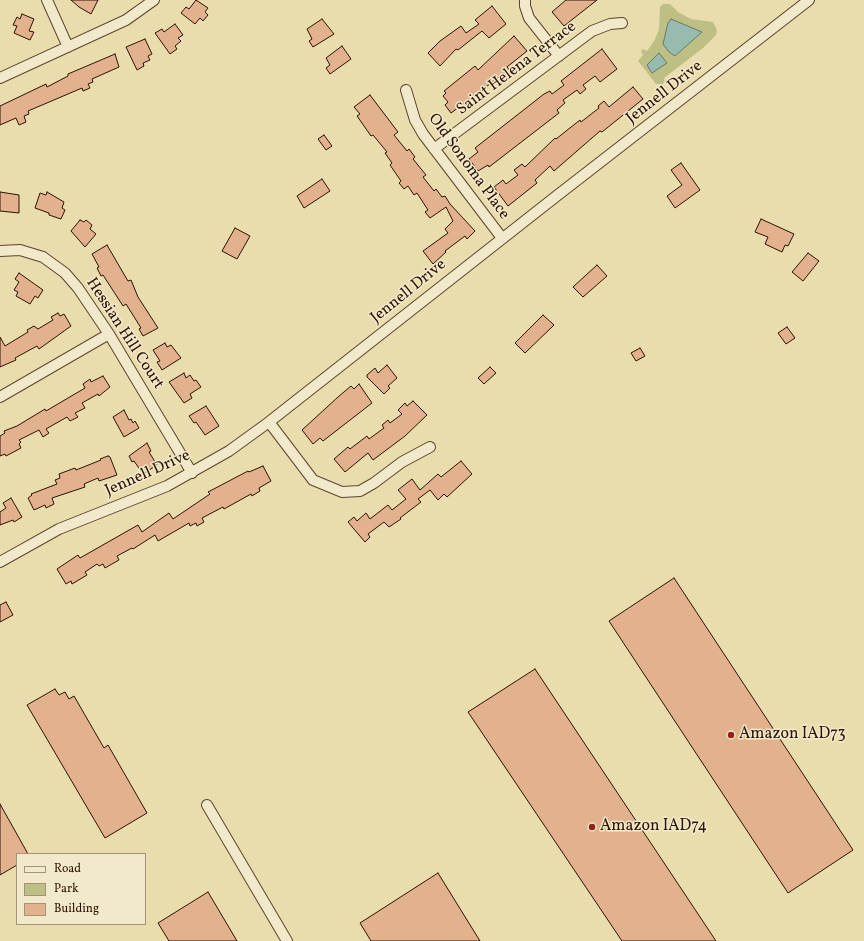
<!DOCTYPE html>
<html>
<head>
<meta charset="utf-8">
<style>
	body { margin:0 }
	#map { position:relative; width:864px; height:941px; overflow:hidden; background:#eaddad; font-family:Vollkorn,serif }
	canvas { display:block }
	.legend { position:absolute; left:16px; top:853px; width:130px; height:72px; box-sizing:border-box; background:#f1e9ca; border:1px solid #a3937a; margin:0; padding:5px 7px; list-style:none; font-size:12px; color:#2d1201 }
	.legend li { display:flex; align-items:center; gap:8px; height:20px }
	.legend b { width:20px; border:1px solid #a3937a }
</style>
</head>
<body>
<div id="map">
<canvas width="864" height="941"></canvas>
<ul class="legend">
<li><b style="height:5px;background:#f1e9ca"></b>Road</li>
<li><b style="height:11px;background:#bdbf85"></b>Park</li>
<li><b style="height:11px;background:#e2b18d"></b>Building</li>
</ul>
</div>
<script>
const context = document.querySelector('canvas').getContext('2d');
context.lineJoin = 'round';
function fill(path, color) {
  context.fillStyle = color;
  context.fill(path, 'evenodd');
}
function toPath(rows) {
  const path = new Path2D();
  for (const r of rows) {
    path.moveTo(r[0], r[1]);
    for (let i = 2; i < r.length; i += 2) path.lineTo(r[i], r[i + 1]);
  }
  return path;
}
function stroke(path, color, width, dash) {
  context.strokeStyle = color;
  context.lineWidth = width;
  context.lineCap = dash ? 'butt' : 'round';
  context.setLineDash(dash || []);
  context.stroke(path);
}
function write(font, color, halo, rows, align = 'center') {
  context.font = font + ' Vollkorn,serif';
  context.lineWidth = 3;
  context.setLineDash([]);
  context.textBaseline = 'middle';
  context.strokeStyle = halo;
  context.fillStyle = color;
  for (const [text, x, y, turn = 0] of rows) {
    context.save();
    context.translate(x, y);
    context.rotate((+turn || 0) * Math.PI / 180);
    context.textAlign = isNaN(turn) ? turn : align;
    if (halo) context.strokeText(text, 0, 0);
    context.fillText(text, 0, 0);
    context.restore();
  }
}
const green = toPath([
	[663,4,670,4,678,12,691,19,713,22,717,30,716,35,703,48,664,78,665,82,662,84,656,84,638,61,643,55,641,51,643,49,647,51,654,41,659,30,660,7]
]);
const water = toPath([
	[671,19,702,32,675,56,669,52,663,44,668,23,671,19],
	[659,53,667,63,652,73,647,65,659,53]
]);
const building = toPath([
	[71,0,98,0,91,14,79,7,71,0],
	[196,0,208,8,205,12,208,15,203,21,200,18,195,24,181,13,186,7,189,9,196,0],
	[566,0,597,0,564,26,552,12,566,0],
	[492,6,506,24,489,38,482,31,458,50,456,49,440,66,428,53,440,41,461,26,466,33,479,24,475,20,492,6],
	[22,14,34,19,29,31,34,32,30,40,14,33,17,26,13,25,17,17,20,19,22,14],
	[322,19,334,34,313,47,309,41,312,39,307,29,322,19],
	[175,24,183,35,178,38,181,41,175,46,177,49,170,54,155,33,162,29,164,32,175,24],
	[514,36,527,51,507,67,509,69,502,75,451,113,445,105,448,102,443,96,446,93,444,91,475,66,478,70,514,36],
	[145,39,152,54,148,56,150,60,143,63,144,66,137,70,126,47,145,39],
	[342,46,351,59,330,74,326,68,330,65,326,58,342,46],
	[602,49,617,69,600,82,595,76,583,85,586,89,580,94,577,90,563,100,565,103,557,110,559,113,489,167,488,165,478,171,469,159,478,152,475,148,544,94,550,91,552,94,564,85,561,81,602,49],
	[115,54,119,67,92,79,93,82,88,84,90,88,83,91,82,88,28,111,29,114,24,116,26,122,19,125,16,118,0,125,0,106,46,84,47,87,68,76,68,74,115,54],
	[633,87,643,99,602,132,600,131,554,171,550,166,535,180,537,183,508,206,494,187,503,180,506,184,518,175,514,170,522,164,525,167,555,138,556,139,580,120,581,122,599,108,598,106,604,101,609,107,633,87],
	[370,95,398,132,394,135,407,151,409,149,415,157,413,159,426,175,423,177,434,191,436,189,442,197,445,196,450,204,475,231,467,239,465,236,445,251,446,252,433,264,423,251,448,233,445,229,453,221,446,207,430,218,425,212,428,210,417,193,414,195,408,186,404,189,399,183,401,181,390,165,392,163,385,153,387,152,373,135,371,136,357,116,360,114,354,107,370,95],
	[324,135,332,146,326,150,318,139,324,135],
	[681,163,700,190,675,208,667,196,682,185,671,170,681,163],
	[322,179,330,191,304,208,297,196,322,179],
	[0,192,19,195,19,213,0,211,0,192],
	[47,192,64,202,62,208,65,210,61,219,49,215,49,213,35,208,40,193,46,195,47,192],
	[761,219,794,234,788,246,785,245,782,252,765,244,768,237,755,232,761,219],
	[80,220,84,222,86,220,92,225,90,229,96,234,85,247,71,231,80,220],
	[235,228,250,236,237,259,222,251,235,228],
	[107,245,125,276,128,281,131,280,138,297,158,328,143,336,139,329,141,328,126,304,123,306,103,275,101,276,97,268,99,267,92,254,107,245],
	[808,253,819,261,803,281,792,272,808,253],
	[597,265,607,276,583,297,573,287,597,265],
	[19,273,43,290,38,298,35,296,30,304,16,296,18,292,14,290,19,282,15,279,19,273],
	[58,313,60,316,64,314,71,326,46,344,39,349,37,346,15,358,16,360,0,367,0,337,5,346,28,332,27,330,34,326,38,329,53,320,51,317,58,313],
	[543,315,554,325,525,353,515,343,543,315],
	[787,327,795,338,786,344,778,333,787,327],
	[165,343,167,347,171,345,181,358,162,370,157,362,160,361,153,350,165,343],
	[640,348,645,356,636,361,631,353,640,348],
	[387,365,397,378,388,386,390,388,384,394,367,377,367,375,375,368,378,373,387,365],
	[490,367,496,373,484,384,478,378,490,367],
	[184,373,186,378,190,375,194,381,196,380,201,387,190,394,192,398,184,403,169,382,184,373],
	[103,376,110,387,99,396,98,394,82,403,85,408,75,413,78,417,70,421,67,417,46,429,49,433,43,437,39,430,19,440,21,442,19,444,21,448,6,456,5,454,0,456,0,436,5,433,4,431,17,426,45,409,46,411,85,388,83,384,90,379,91,382,103,376],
	[359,384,372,403,323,441,320,438,313,444,302,430,338,397,351,386,354,389,359,384],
	[413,401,427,415,405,436,373,460,368,453,345,472,334,459,348,447,350,449,367,436,369,439,384,428,382,425,388,420,390,423,402,414,398,410,405,403,407,406,413,401],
	[206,406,219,426,205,435,196,422,194,423,189,416,206,406],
	[124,410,129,420,131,419,133,423,135,421,139,428,124,437,113,417,124,410],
	[147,443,151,451,149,452,157,465,143,474,134,461,132,462,129,456,147,443],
	[108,456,110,457,117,475,99,481,98,478,84,484,85,487,52,498,54,504,46,508,45,505,34,510,28,498,32,495,31,494,57,484,55,480,60,478,59,474,75,468,76,470,101,460,100,459,108,456],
	[461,461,472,474,447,497,444,494,438,500,430,490,418,499,421,502,400,518,401,519,389,527,384,522,368,534,370,537,365,542,348,522,354,517,357,521,366,513,370,519,388,505,392,510,406,499,398,490,412,479,420,490,438,474,441,477,461,461],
	[263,466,271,481,259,488,260,491,252,496,251,494,224,509,223,507,202,518,204,522,197,526,196,523,190,526,189,523,158,541,155,535,133,549,132,548,117,556,119,560,105,568,103,564,99,566,97,564,85,572,87,575,72,584,71,581,66,584,57,569,78,555,80,558,138,525,142,532,169,513,173,519,210,494,208,492,248,471,249,472,263,466],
	[11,498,22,517,14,522,13,520,0,525,0,512,6,508,3,503,11,498],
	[674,578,853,850,788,893,609,621,674,578],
	[6,602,13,615,0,622,0,605,6,602],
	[535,669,716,941,622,941,468,712,535,669],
	[55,689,59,695,65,692,69,699,74,696,104,748,108,745,147,813,105,838,27,705,55,689],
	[0,804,28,854,17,854,17,865,0,875,0,804],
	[438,873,480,941,371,941,360,923,438,873],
	[208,892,237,941,169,941,158,923,208,892]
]);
const minor = toPath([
	[47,0,68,47],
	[525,0,525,6,529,18,559,56],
	[0,78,126,20,154,0],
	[406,90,415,120,423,134,502,238],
	[434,149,592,31,610,24,622,23],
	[0,251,20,250,43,257,65,273,78,288,109,334,192,473],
	[0,397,109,334],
	[269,422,313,480,342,492,360,491,374,483,402,462,430,447],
	[0,562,59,529,167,486,229,451,269,422,554,198,809,0],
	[207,805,287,941]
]);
const markers = [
	[731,735,4,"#8f2418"],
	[592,827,4,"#8f2418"]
];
const streetNames = [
	["Saint Helena Terrace",517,69,-37],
	["Jennell Drive",665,93,-38],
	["Old Sonoma Place",468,167,54],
	["Jennell Drive",409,292,-39],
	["Hessian Hill Court",124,334,57],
	["Jennell Drive",148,474,-24]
];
const poiNames = [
	["Amazon IAD73",739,735],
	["Amazon IAD74",600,827]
];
fill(green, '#bdbf85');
fill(water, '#98bbb0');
stroke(water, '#6d776a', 1);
fill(building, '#e2b18d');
stroke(building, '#2d1201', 1);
stroke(minor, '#5c452c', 12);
stroke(minor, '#f1e9ca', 10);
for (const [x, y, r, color] of markers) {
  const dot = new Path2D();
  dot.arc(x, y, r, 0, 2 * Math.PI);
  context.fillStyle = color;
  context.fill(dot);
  stroke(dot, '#f1e9ca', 1.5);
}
write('16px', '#2d1201', '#f1e9ca', streetNames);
write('16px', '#2d1201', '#f1e9ca', poiNames, 'left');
</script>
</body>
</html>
